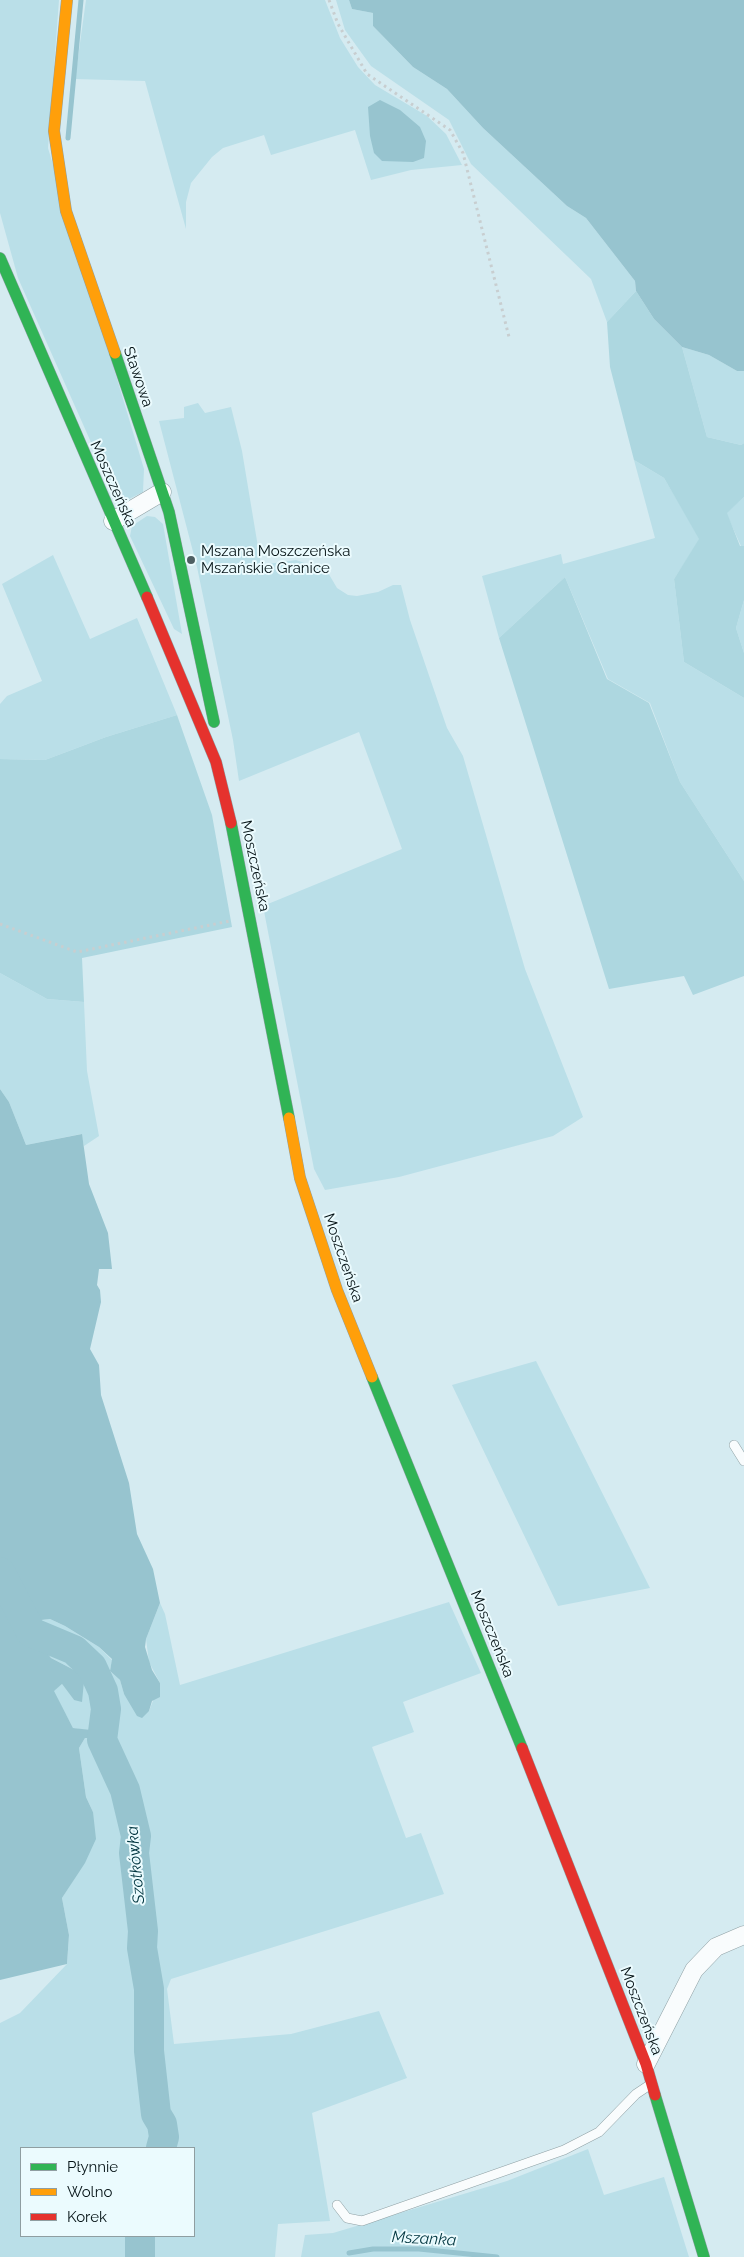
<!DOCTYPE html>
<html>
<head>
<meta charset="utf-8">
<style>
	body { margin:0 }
	#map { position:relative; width:744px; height:2257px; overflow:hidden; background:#d5ebf1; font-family:Raleway,sans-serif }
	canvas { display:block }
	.legend { position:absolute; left:20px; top:2147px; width:175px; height:90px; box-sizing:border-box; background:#ebfbfe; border:1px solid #8f9ea1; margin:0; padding:6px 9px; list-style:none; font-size:15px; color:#051316 }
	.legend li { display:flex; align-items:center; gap:10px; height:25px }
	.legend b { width:25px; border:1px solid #8f9ea1 }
</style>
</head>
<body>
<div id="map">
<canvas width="744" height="2257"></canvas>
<ul class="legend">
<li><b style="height:6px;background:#30b455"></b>Płynnie</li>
<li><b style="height:6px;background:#ff9f0a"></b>Wolno</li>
<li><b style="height:6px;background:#e5322d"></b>Korek</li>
</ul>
</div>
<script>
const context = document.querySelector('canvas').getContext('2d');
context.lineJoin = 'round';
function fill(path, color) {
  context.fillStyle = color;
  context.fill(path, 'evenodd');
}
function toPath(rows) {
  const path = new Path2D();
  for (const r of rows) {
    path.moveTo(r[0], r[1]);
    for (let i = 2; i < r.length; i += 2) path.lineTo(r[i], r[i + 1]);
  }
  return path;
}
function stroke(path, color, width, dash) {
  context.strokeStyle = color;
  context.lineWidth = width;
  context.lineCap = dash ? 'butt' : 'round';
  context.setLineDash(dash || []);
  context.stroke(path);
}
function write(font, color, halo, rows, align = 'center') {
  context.font = font + ' Raleway,sans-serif';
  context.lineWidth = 4;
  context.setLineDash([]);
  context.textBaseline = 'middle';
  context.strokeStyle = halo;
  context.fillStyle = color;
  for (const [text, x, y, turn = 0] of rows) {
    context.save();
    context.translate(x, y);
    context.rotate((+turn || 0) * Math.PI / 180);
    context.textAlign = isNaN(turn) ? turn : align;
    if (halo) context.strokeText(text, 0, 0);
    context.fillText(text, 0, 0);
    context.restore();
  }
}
const green = toPath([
	[0,0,59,0,48,148,144,469,143,492,129,499,118,498,110,485,18,278,0,213],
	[86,0,325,0,340,38,358,67,375,85,427,116,446,134,462,165,411,170,371,180,355,130,271,155,264,135,223,148,212,157,191,183,186,202,186,229,145,81,75,79],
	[336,0,349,0,352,9,373,13,373,26,413,67,447,89,483,128,567,206,586,218,635,281,636,291,607,322,591,279,471,164,449,120,371,66,345,30],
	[682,347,709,355,737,371,744,371,744,443,741,445,707,437],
	[198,403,205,413,231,407,242,451,261,565,296,560,327,571,337,588,348,595,357,596,378,592,393,585,401,585,410,620,447,728,463,756,525,969,583,1117,553,1136,399,1177,325,1190,314,1169,263,906,402,849,359,732,239,781,233,740,197,567,159,421,184,418,184,407],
	[634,460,664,478,700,539,674,579,684,662,744,698,744,881,680,782,650,703,608,679,565,577,499,638,482,576,561,554,563,564,655,538],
	[744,497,744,546,741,546,726,513],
	[147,516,155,517,163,524,182,634,174,629,130,536,132,526],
	[53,555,90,639,137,618,177,715,106,737,45,760,0,759,0,704,7,696,42,681,2,584],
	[744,600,744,653,736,628],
	[0,973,47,999,84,1002,87,1071,99,1136,84,1146,81,1134,26,1145,9,1102,0,1089],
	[536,1361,650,1588,558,1606,452,1385],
	[449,1602,481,1673,403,1702,414,1732,372,1747,406,1838,421,1833,444,1894,171,1979,167,1989,174,2044,291,2034,379,2011,407,2078,312,2113,330,2221,278,2224,275,2257,0,2257,0,2023,20,2013,67,1964,69,1935,62,1898,72,1882,93,1812,86,1797,79,1748,85,1738,93,1737,91,1731,73,1728,53,1691,62,1684,74,1700,78,1672,51,1658,31,1632,33,1621,50,1619,65,1626,99,1647,112,1660,110,1671,120,1680,124,1694,149,1711,160,1683,149,1662,146,1639,160,1603,165,1614,180,1685],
	[21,2148,194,2148,194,2236,21,2236],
	[588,2149,604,2195,664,2177,689,2257,301,2257,305,2235,333,2233,507,2181]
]);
const forest = toPath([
	[636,291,654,319,682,347,707,437,741,445,744,443,744,497,727,513,740,546,744,546,744,600,736,628,744,653,744,698,684,662,674,579,699,539,664,478,634,460,610,367,607,322],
	[565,577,607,679,649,703,680,782,744,881,744,976,693,995,684,976,609,989,499,638],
	[177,715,212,815,232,927,82,958,84,1002,47,999,0,973,0,759,45,760,106,737]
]);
const water = toPath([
	[349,0,744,0,744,371,737,371,709,355,682,347,654,319,636,291,635,281,586,218,567,206,483,128,447,89,413,67,373,26,373,13,352,9],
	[380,100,400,110,420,127,426,141,424,158,413,162,382,161,374,153,370,136,368,107],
	[0,1089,9,1102,26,1145,82,1134,89,1184,108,1233,112,1269,99,1269,97,1285,100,1290,101,1302,90,1349,99,1365,101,1395,129,1483,137,1534,153,1569,160,1603,146,1639,145,1647,152,1670,160,1683,160,1697,152,1701,149,1711,142,1718,137,1716,124,1694,120,1680,110,1671,112,1659,99,1647,65,1626,50,1619,33,1621,31,1632,51,1658,78,1672,84,1681,82,1702,74,1700,62,1684,54,1691,73,1728,91,1730,93,1738,85,1738,79,1748,86,1797,93,1812,96,1839,85,1863,62,1898,69,1935,67,1964,0,1980]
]);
const stream = toPath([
	[68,138,81,0],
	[349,2253,373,2249,419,2249,497,2257]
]);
const river = toPath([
	[0,1572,31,1632,74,1650,92,1667,103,1691,106,1709,102,1740,125,1790,136,1836,134,1853,143,1931,142,1948,149,1989,149,2051,156,2114,162,2124,164,2137,161,2148],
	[140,2257,140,2236]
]);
const path = toPath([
	[329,0,338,24,367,74,450,130,463,153,509,337],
	[0,924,77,952,230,921]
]);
const lane = toPath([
	[734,1445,744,1461],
	[337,2205,347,2218,362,2221,564,2150,599,2132,636,2094,651,2084]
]);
const street = toPath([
	[113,521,162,492],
	[646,2064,694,1970,716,1947,744,1935]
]);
const fast = toPath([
	[0,258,147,597],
	[115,353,169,512,214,722],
	[231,823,289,1118],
	[372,1377,522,1748],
	[655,2095,704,2257]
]);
const slow = toPath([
	[67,0,54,131,66,211,115,353],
	[289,1118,300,1178,337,1290,372,1377]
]);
const jam = toPath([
	[147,597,216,762,231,823],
	[522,1748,646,2064,655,2095]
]);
const markers = [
	[191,560,5,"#4e5f63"]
];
const streetNames = [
	["Stawowa",138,377,71],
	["Moszczeńska",113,484,66],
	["Moszczeńska",255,866,78],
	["Moszczeńska",343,1258,71],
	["Moszczeńska",492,1634,68],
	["Moszczeńska",641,2011,69]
];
const poiNames = [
	["Mszana Moszczeńska",201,551],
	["Mszańskie Granice",201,568]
];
const waterNames = [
	["Szotkówka",136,1865,-95],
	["Mszanka",424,2239,3]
];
fill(green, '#badfe8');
fill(forest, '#add7e0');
fill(water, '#97c4cf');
stroke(stream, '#97c4cf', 5);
stroke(river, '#97c4cf', 30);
stroke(lane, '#8fa0a4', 10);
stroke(street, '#8fa0a4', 19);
stroke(fast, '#8fa0a4', 12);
stroke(slow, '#8fa0a4', 12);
stroke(jam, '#8fa0a4', 12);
stroke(path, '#c8ced0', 3, [2.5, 4]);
stroke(lane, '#f9fcfd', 9);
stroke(street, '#f9fcfd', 18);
stroke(fast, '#30b455', 11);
stroke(slow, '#ff9f0a', 11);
stroke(jam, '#e5322d', 11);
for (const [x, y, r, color] of markers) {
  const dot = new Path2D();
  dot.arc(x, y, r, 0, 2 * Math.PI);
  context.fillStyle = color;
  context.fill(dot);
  stroke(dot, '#ebfbfe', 2);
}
write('15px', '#051316', '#ebfbfe', streetNames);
write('15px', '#051316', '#ebfbfe', poiNames, 'left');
write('italic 16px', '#00353f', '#ebfbfe', waterNames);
</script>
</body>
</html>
